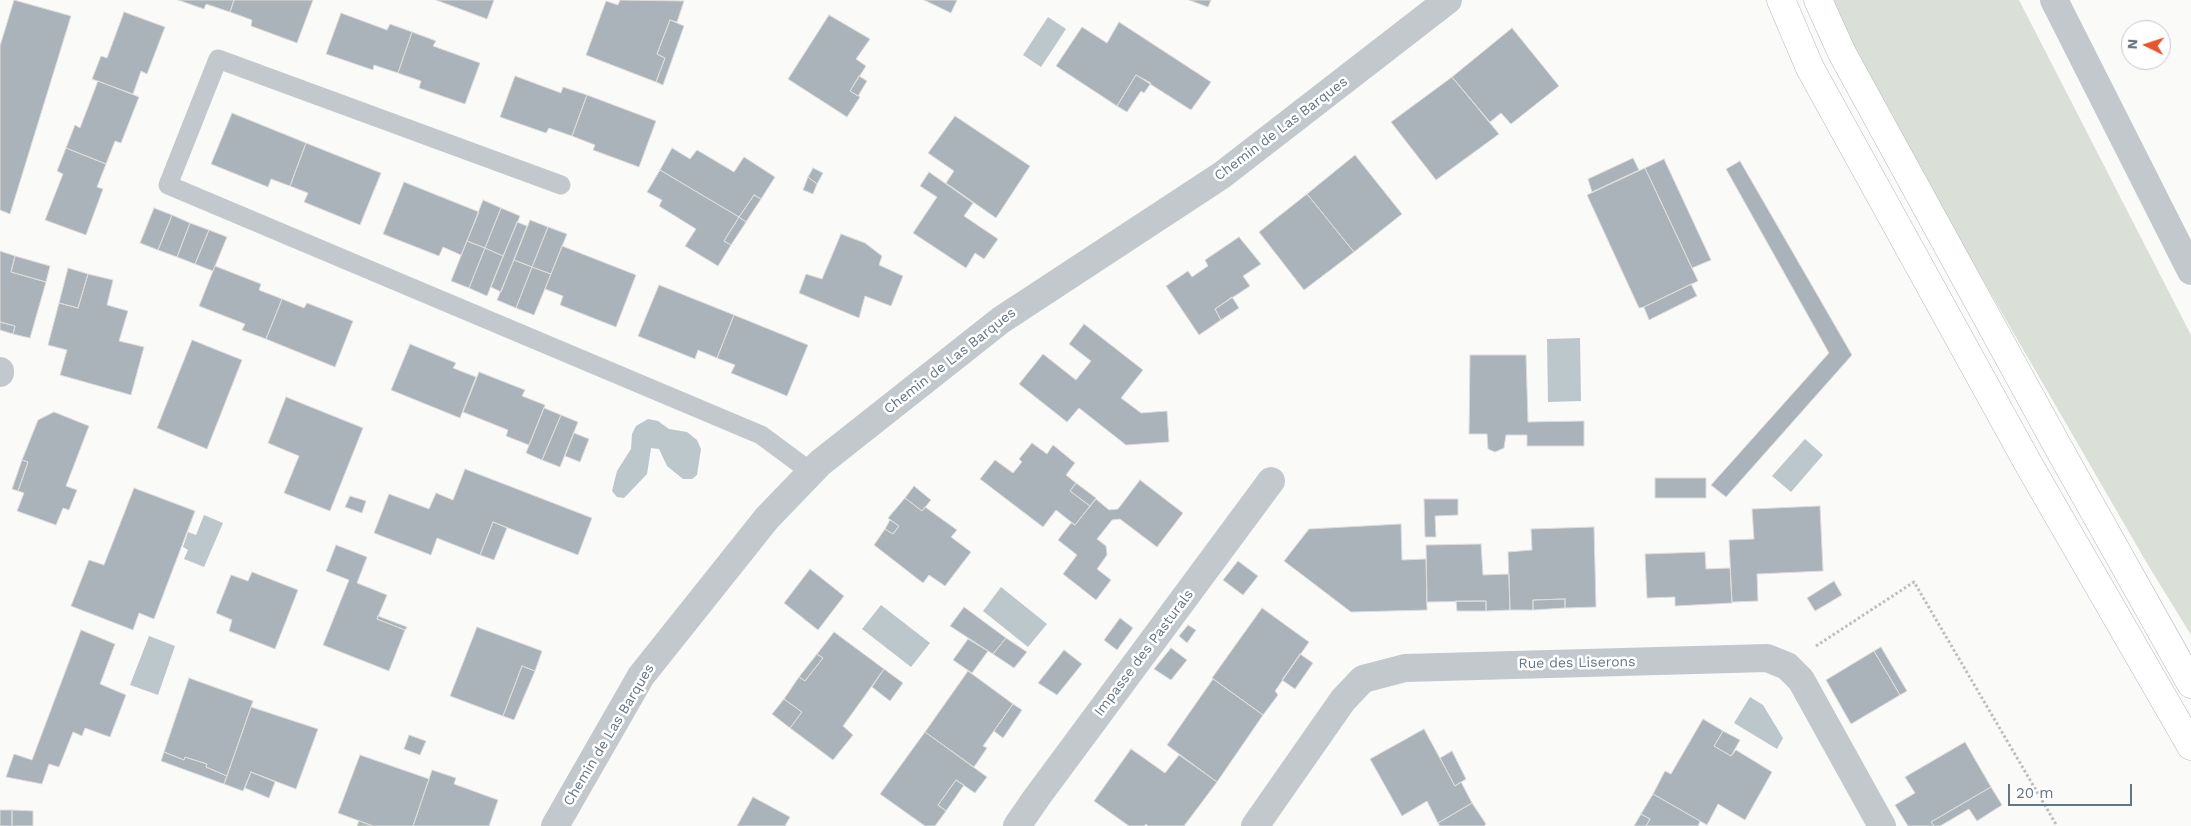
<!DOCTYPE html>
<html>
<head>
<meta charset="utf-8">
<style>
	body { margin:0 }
	#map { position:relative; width:2191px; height:826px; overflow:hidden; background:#fafaf8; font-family:"Work Sans",sans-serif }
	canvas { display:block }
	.north { position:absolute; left:2121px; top:20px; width:50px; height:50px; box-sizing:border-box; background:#fff; border:1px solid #c1c8cd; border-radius:50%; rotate:274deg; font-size:14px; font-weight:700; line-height:20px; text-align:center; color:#657683 }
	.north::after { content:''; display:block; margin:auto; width:18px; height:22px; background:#e4572e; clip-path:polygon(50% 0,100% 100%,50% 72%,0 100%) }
	.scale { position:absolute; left:2008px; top:784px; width:124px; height:22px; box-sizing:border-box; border:2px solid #657683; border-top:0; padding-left:6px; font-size:15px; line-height:18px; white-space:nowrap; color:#657683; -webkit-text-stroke:4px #fff; paint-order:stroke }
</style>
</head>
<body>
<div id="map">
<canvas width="2191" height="826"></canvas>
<div class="north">N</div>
<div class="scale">20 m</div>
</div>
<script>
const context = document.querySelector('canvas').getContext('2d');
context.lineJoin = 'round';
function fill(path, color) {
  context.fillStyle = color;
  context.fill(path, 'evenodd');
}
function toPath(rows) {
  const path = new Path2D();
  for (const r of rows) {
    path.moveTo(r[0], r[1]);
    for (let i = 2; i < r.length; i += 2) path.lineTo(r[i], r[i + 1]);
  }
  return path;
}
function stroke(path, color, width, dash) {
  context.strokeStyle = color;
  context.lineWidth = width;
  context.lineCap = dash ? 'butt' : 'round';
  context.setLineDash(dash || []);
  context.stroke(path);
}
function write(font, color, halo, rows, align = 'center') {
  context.font = font + ' "Work Sans",sans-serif';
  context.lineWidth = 5;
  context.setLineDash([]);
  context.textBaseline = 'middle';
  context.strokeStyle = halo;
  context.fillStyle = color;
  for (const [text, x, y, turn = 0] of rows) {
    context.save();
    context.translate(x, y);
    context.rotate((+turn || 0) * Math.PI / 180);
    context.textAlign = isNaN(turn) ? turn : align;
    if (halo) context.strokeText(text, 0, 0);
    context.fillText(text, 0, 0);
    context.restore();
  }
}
const green = toPath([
	[1829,0,2019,0,2191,335,2191,635,2148,565,1874,92]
]);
const water = toPath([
	[1048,17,1066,29,1041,67,1023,55],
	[1580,338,1581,401,1548,402,1547,339],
	[648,419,658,421,669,429,687,432,697,440,701,449,697,475,692,479,683,479,667,466,659,449,651,448,647,474,624,498,617,497,612,491,617,471,631,449,632,434,636,426],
	[1805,439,1823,455,1791,492,1772,476],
	[204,515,223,523,204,567,184,559,188,550,183,547,188,532,196,535],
	[1001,587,1047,624,1028,647,983,611],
	[881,605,930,643,911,667,862,629],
	[149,636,175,646,158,695,130,685],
	[1750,697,1763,705,1783,738,1777,749,1734,723]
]);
const building = toPath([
	[14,0,71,16,10,214,0,210,0,46,14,0],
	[178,0,234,0,230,12,206,4,204,9,178,0],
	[234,0,313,0,297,43,251,26,252,20,230,12,234,0],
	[436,0,494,0,487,19,436,0],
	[620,0,684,1,677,22,670,20,657,54,665,58,656,82,586,55,606,1,618,5,620,0],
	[924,0,957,0,951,13,924,0],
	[1189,0,1211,0,1208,7,1189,0],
	[124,12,165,27,147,74,141,71,133,94,92,79,101,56,107,58,124,12],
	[341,13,387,30,390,24,412,32,398,73,374,65,373,70,326,54,341,13],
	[829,15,870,39,856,59,866,66,850,91,860,97,847,117,788,79,829,15],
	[670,20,684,26,663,85,656,82,665,58,657,54,670,20],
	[1119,22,1211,82,1191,110,1136,75,1117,106,1056,66,1082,27,1107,43,1119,22],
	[1512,28,1559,86,1511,124,1501,113,1490,122,1452,77,1512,28],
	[412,32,436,41,433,46,480,63,465,104,419,88,421,81,398,73,412,32],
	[1136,75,1151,83,1144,93,1141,91,1127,112,1117,106,1136,75],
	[515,76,561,93,563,87,587,95,572,136,549,128,546,133,500,117,515,76],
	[859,76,867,81,858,96,850,91,859,76],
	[1452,77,1499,134,1436,180,1391,122,1452,77],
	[98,81,139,97,121,143,115,141,106,164,66,148,75,125,80,128,98,81],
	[587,95,656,121,639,167,593,150,595,145,572,136,587,95],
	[232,113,306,143,290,186,271,179,268,187,211,164,232,113],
	[955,116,1030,166,996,218,946,183,954,171,928,153,955,116],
	[306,143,381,173,360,225,304,202,308,193,290,186,306,143],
	[66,148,106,164,97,187,103,189,86,235,45,220,63,174,57,171,66,148],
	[672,148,690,159,697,150,734,172,744,157,775,177,761,199,754,195,739,217,660,170,672,148],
	[1355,155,1402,214,1354,252,1307,194,1355,155],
	[1633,158,1639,170,1592,192,1588,179,1633,158],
	[1664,159,1711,260,1692,268,1645,168,1664,159],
	[1740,161,1852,355,1726,497,1711,485,1829,353,1726,169,1740,161],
	[813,168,823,173,817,184,808,177,813,168],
	[1645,168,1698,281,1644,307,1639,308,1587,195,1645,168],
	[660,170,739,217,724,241,731,245,718,266,685,246,696,229,659,206,662,200,647,192,660,170],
	[929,172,973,203,964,216,998,239,984,259,975,253,966,268,913,233,937,197,920,186,929,172],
	[808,177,817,184,813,194,803,190,808,177],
	[404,182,479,212,461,255,443,247,439,256,383,234,404,182],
	[1307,194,1354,252,1304,290,1259,232,1307,194],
	[754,195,761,199,746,222,739,217,754,195],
	[483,200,501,208,485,248,467,241,483,200],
	[154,208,172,215,158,250,140,243,154,208],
	[501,208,520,216,503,256,485,248,501,208],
	[172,215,190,223,177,257,158,250,172,215],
	[739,217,746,222,731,245,724,241,739,217],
	[530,220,548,227,532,267,514,260,530,220],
	[517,222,527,226,501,292,491,287,517,222],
	[190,223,209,230,195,264,177,257,190,223],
	[548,227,567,234,551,274,532,267,548,227],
	[209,230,227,237,213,271,195,264,209,230],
	[841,234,865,243,882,256,879,265,903,276,891,306,865,296,859,318,799,293,806,274,822,279,841,234],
	[1239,237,1261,264,1243,276,1250,286,1215,309,1221,320,1199,335,1166,286,1188,271,1192,277,1208,266,1205,260,1239,237],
	[467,241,485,248,469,288,451,281,467,241],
	[562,246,636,275,616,327,560,305,563,296,545,289,562,246],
	[485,248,503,256,487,296,469,288,485,248],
	[0,251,15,256,11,272,46,282,30,338,13,334,15,326,0,322,0,251],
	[15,256,50,266,46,282,11,272,15,256],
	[514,260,532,267,516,308,497,300,514,260],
	[215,266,261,284,259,290,282,299,266,339,242,330,245,324,199,306,215,266],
	[532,267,551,274,534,315,516,308,532,267],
	[68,268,88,274,78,308,59,303,68,268],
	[88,274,113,280,107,305,128,311,119,341,144,347,131,395,60,375,67,350,48,345,59,303,78,308,88,274],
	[1691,284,1697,296,1649,320,1644,307,1691,284],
	[659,285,734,315,717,358,698,350,695,359,638,336,659,285],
	[1232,297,1239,308,1221,320,1215,309,1232,297],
	[282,299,304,308,307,303,353,321,335,367,266,339,282,299],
	[734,315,808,345,787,396,731,373,735,365,717,358,734,315],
	[0,322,15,326,13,334,0,330,0,322],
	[1084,324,1143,370,1121,398,1141,413,1167,411,1169,442,1126,445,1079,408,1067,422,1019,384,1043,354,1076,380,1091,361,1069,344,1084,324],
	[192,340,242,360,207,449,157,428,192,340],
	[410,344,456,363,453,368,476,377,460,418,391,390,410,344],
	[1470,355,1526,355,1528,422,1584,421,1584,446,1527,446,1527,435,1506,435,1504,448,1495,452,1488,449,1487,434,1469,434,1470,355],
	[479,372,525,390,522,396,545,405,529,445,506,436,508,430,463,412,479,372],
	[286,397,363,428,330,511,284,493,299,456,268,443,286,397],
	[544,408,561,415,542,460,526,453,544,408],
	[54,412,89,426,66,486,77,490,69,510,63,508,56,525,17,511,24,493,18,491,28,462,22,460,38,420,54,412],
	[561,415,578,422,560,467,542,460,561,415],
	[574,433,589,439,580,462,565,456,574,433],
	[1032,443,1047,454,1053,445,1075,463,1066,475,1076,483,1070,491,1090,506,1075,525,1056,510,1043,527,980,479,995,460,1013,473,1022,462,1019,459,1032,443],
	[22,460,28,462,18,491,12,489,22,460],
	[465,469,592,518,578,555,493,522,480,555,437,538,431,555,374,533,389,494,429,509,436,493,453,500,465,469],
	[1655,478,1706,478,1706,498,1655,498,1655,478],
	[1140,480,1183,513,1157,547,1120,519,1112,520,1097,539,1106,546,1107,555,1097,569,1111,580,1096,600,1063,574,1077,555,1058,540,1071,523,1075,525,1096,499,1109,510,1118,509,1140,480],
	[1076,483,1096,498,1090,506,1070,491,1076,483],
	[914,486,931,500,922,511,905,498,914,486],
	[134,488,195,511,154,619,139,613,133,630,71,606,89,560,104,565,134,488],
	[350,496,366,501,362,513,345,507,350,496],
	[905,498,922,511,925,507,957,530,951,537,971,552,945,586,929,575,923,583,874,545,885,529,893,534,899,526,888,518,905,498],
	[1424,499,1458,499,1458,515,1435,516,1436,537,1425,537,1424,499],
	[1820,506,1823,571,1757,574,1758,601,1732,602,1729,540,1754,539,1752,509,1820,506],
	[890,520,899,526,893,534,885,529,890,520],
	[493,522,507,528,494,560,480,555,493,522],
	[1401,524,1402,560,1426,559,1427,610,1351,612,1284,561,1309,529,1401,524],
	[1594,527,1596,607,1565,608,1565,599,1533,600,1533,610,1510,610,1508,552,1532,550,1531,529,1594,527],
	[1481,544,1483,575,1509,574,1510,610,1486,611,1486,601,1427,602,1426,545,1481,544],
	[336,545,367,557,357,583,387,595,377,619,405,630,389,671,323,645,349,580,326,571,336,545],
	[1705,552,1706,569,1730,568,1732,603,1675,606,1675,597,1647,598,1645,554,1705,552],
	[1238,561,1258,576,1243,595,1223,580,1238,561],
	[810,569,844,596,818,630,784,603,810,569],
	[252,572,298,590,275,649,229,631,232,620,216,613,231,575,248,581,252,572],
	[1834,581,1842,595,1815,611,1807,598,1834,581],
	[1565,599,1565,608,1533,610,1533,600,1565,599],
	[1456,601,1486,601,1486,611,1457,611,1456,601],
	[964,607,1006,638,993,654,950,626,964,607],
	[1262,608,1309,642,1275,691,1278,695,1263,715,1212,678,1262,608],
	[378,616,407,627,405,630,377,619,378,616],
	[1120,618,1133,628,1117,650,1104,640,1120,618],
	[1188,625,1196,630,1187,643,1179,636,1188,625],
	[477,627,542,651,535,671,522,666,503,716,450,696,477,627],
	[81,630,115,644,100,684,126,695,110,737,85,728,82,736,73,732,59,767,49,764,42,784,6,777,14,754,32,760,81,630],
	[834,632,884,669,843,726,853,735,833,760,790,728,802,712,784,699,799,677,805,681,823,658,817,654,834,632],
	[1006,638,1027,652,1014,668,993,654,1006,638],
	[968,639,988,651,972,673,953,660,968,639],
	[1881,647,1907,691,1900,695,1874,651,1881,647],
	[1171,648,1187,660,1171,680,1154,669,1171,648],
	[1064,650,1082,664,1057,695,1038,683,1064,650],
	[1874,651,1900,695,1851,724,1826,680,1874,651],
	[817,654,823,658,805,681,799,677,817,654],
	[1300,654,1313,663,1295,689,1282,680,1300,654],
	[522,666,535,671,514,720,503,716,522,666],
	[884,669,903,683,890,701,872,687,884,669],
	[968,671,1013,704,983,746,987,748,974,767,925,732,968,671],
	[189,678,253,701,227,776,206,767,207,764,185,757,184,760,164,752,189,678],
	[1213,679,1263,715,1217,782,1167,745,1213,679],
	[784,699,802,712,790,728,772,714,784,699],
	[1013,704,1022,710,1003,738,994,731,1013,704],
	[251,707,318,729,296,789,251,772,243,791,224,784,251,707],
	[1703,719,1723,731,1714,746,1731,756,1736,750,1772,772,1745,820,1718,804,1707,825,1653,794,1665,771,1671,774,1703,719],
	[1424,729,1455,786,1461,782,1472,803,1438,823,1427,801,1402,816,1370,759,1424,729],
	[1723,731,1740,740,1731,756,1714,746,1723,731],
	[925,732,987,777,975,793,956,780,938,805,946,811,935,826,925,826,880,794,925,732],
	[409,735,426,741,420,755,404,749,409,735],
	[1965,742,1991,787,1931,822,1934,826,1908,826,1895,805,1915,793,1905,777,1965,742],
	[1131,749,1165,773,1179,755,1217,782,1184,826,1148,826,1146,824,1144,826,1129,826,1094,801,1131,749],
	[1452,751,1466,779,1455,786,1440,758,1452,751],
	[164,752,184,760,185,757,207,764,206,767,227,776,224,784,161,761,164,752],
	[360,755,429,779,413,826,373,826,338,813,360,755],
	[432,770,456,778,454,784,498,800,489,826,413,826,432,770],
	[251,772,275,782,269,798,245,788,251,772],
	[956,780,964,785,946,811,938,805,956,780],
	[1991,787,2002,805,1977,821,1969,809,1940,826,1934,826,1931,822,1991,787],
	[1653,794,1700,821,1698,826,1646,826,1650,819,1641,814,1653,794],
	[753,797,790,817,785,826,737,826,753,797],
	[1472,803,1486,824,1484,826,1440,826,1438,823,1472,803],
	[0,810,12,810,12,826,0,826,0,810],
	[12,810,33,811,33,826,12,826,12,810],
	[1641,814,1650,819,1646,826,1634,826,1641,814],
	[359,821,373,826,357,826,359,821]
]);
const path = toPath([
	[1816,646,1914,582,2057,826]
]);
const service = toPath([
	[561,185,218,59,168,185,761,435,811,472]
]);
const minor = toPath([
	[2054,0,2191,271],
	[0,371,0,373],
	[555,826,641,676,767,518,820,463,1001,320,1222,175,1448,0],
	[1017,826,1037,797,1271,481],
	[1255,826,1343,700,1363,679,1405,668,1767,658,1787,666,1801,680,1882,826]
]);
const trunk = toPath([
	[1781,0,1810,68,2029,465,2191,746],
	[1818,0,1842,53,2058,447,2191,684]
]);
const streetNames = [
	["Chemin de Las Barques",1281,129,-37],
	["Chemin de Las Barques",950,361,-38],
	["Impasse des Pasturals",1144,653,-53],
	["Rue des Liserons",1577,663,-1],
	["Chemin de Las Barques",609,735,-59]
];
fill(green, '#dadfd7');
fill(water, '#bbc7cb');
fill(building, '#aab3b9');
stroke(building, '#dcdcda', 1);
stroke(trunk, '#b4b9bd', 29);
stroke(path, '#bbbfc2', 3, [2.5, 2.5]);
stroke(service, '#c3c8cc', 19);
stroke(minor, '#c3c8cc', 28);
stroke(trunk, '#fff', 28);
write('14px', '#657683', '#fff', streetNames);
</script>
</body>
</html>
